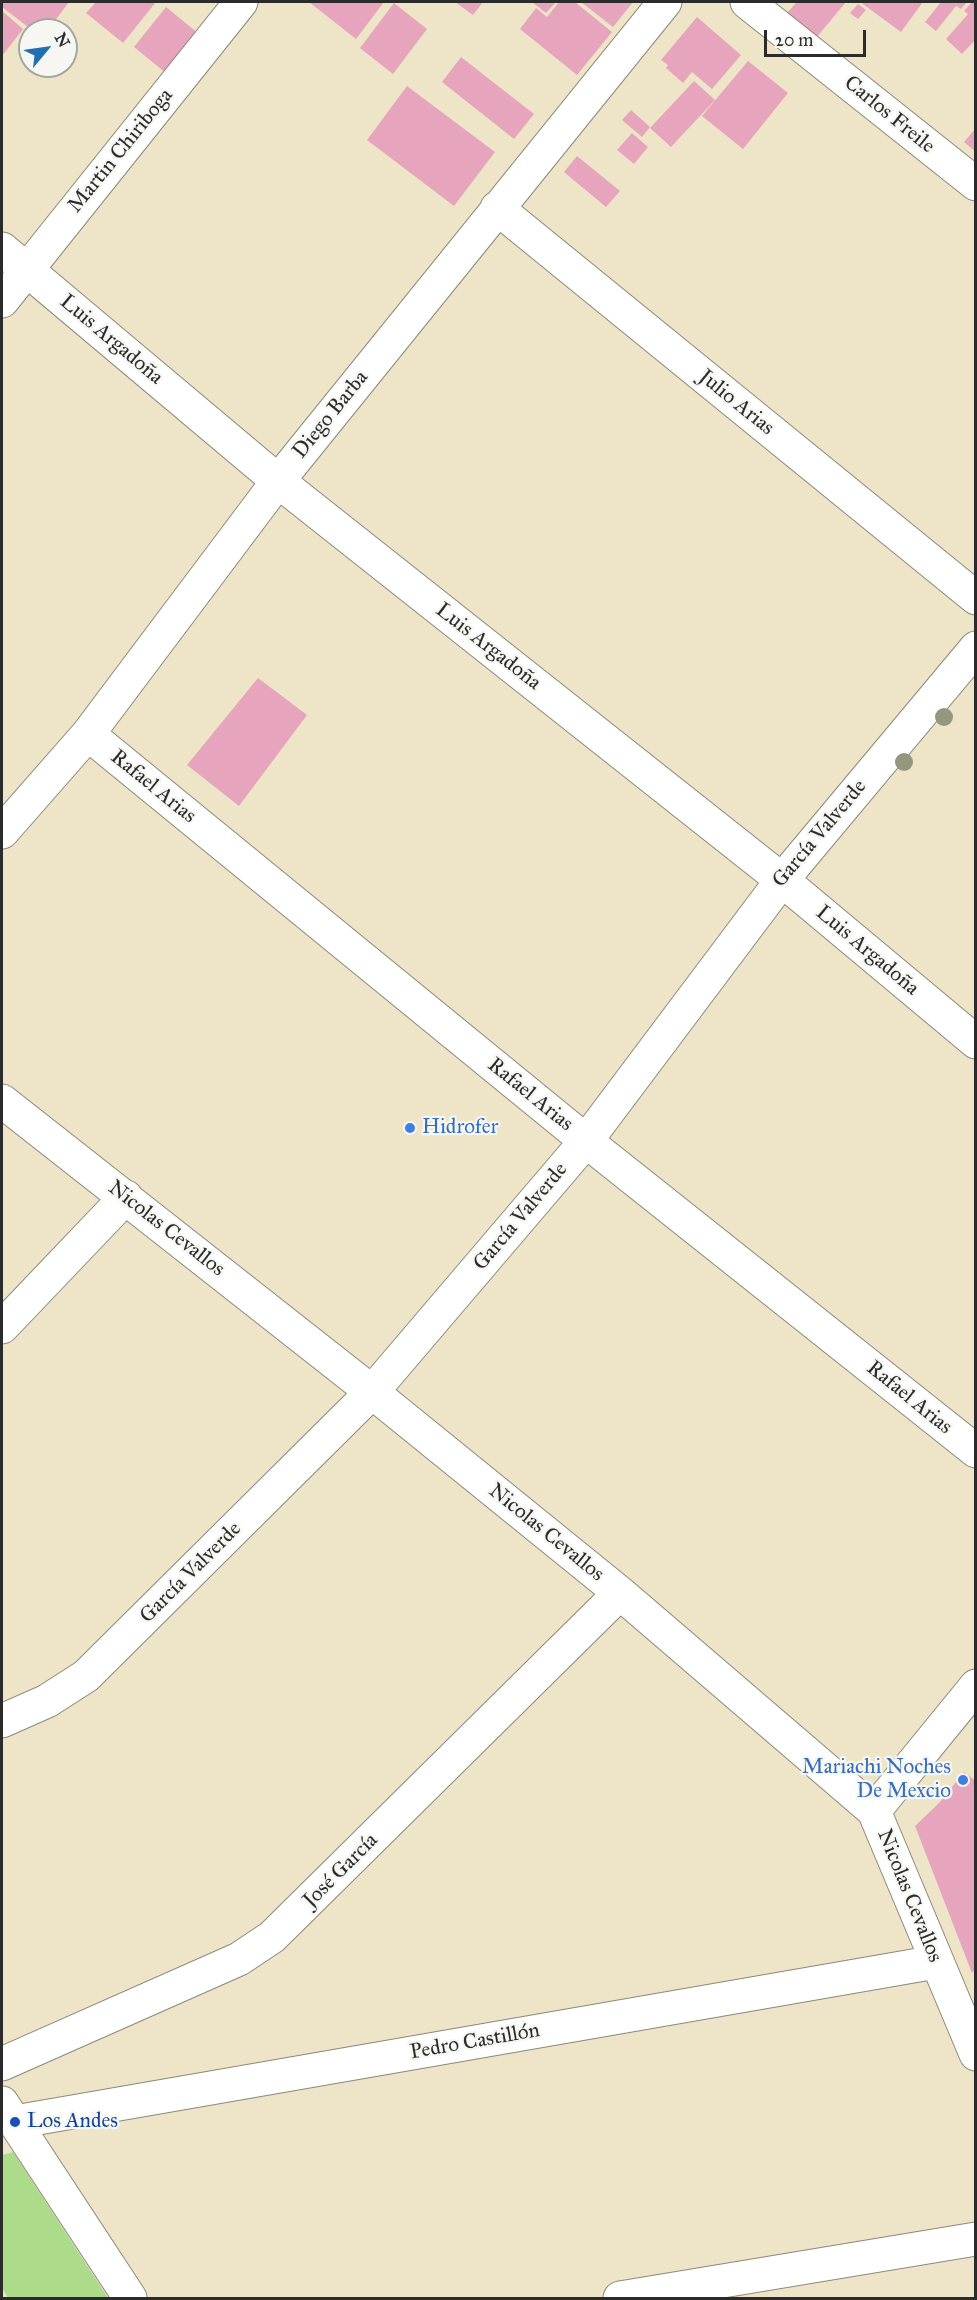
<!DOCTYPE html>
<html>
<head>
<meta charset="utf-8">
<style>
	body { margin:0 }
	#map { position:relative; width:977px; height:2300px; overflow:hidden; background:#eee4c8; font-family:"IM FELL Great Primer",serif }
	canvas { display:block }
	.frame { position:absolute; inset:0; border:3px solid #2b2b2b; pointer-events:none }
	.north { position:absolute; left:18px; top:18px; width:60px; height:60px; box-sizing:border-box; background:#f6f6f2; border:2px solid #a5a5a2; border-radius:50%; rotate:61deg; font-size:16px; font-weight:700; line-height:24px; text-align:center; color:#2b2b2b }
	.north::after { content:''; display:block; margin:auto; width:21px; height:27px; background:#1f6fb2; clip-path:polygon(50% 0,100% 100%,50% 72%,0 100%) }
	.scale { position:absolute; left:764px; top:30px; width:102px; height:27px; box-sizing:border-box; border:3px solid #2b2b2b; border-top:0; padding-left:8px; font-size:18px; line-height:21px; white-space:nowrap; color:#2b2b2b; -webkit-text-stroke:4px #f6f6f2; paint-order:stroke }
</style>
</head>
<body>
<div id="map">
<canvas width="977" height="2300"></canvas>
<div class="frame"></div>
<div class="north">N</div>
<div class="scale">20 m</div>
</div>
<script>
const context = document.querySelector('canvas').getContext('2d');
context.lineJoin = 'round';
function fill(path, color) {
  context.fillStyle = color;
  context.fill(path, 'evenodd');
}
function toPath(rows) {
  const path = new Path2D();
  for (const r of rows) {
    path.moveTo(r[0], r[1]);
    for (let i = 2; i < r.length; i += 2) path.lineTo(r[i], r[i + 1]);
  }
  return path;
}
function stroke(path, color, width, dash) {
  context.strokeStyle = color;
  context.lineWidth = width;
  context.lineCap = dash ? 'butt' : 'round';
  context.setLineDash(dash || []);
  context.stroke(path);
}
function write(font, color, halo, rows, align = 'center') {
  context.font = font + ' "IM FELL Great Primer",serif';
  context.lineWidth = 4.5;
  context.setLineDash([]);
  context.textBaseline = 'middle';
  context.strokeStyle = halo;
  context.fillStyle = color;
  for (const [text, x, y, turn = 0] of rows) {
    context.save();
    context.translate(x, y);
    context.rotate((+turn || 0) * Math.PI / 180);
    context.textAlign = isNaN(turn) ? turn : align;
    if (halo) context.strokeText(text, 0, 0);
    context.fillText(text, 0, 0);
    context.restore();
  }
}
const green = toPath([
	[13,2152,108,2298,8,2298,2,2288,2,2155]
]);
const building = toPath([
	[2,2,69,2,48,30,32,30,2,7],
	[96,2,156,2,123,43,86,13],
	[309,2,384,2,356,39],
	[455,2,483,2,473,15],
	[532,2,556,2,546,13],
	[559,2,575,2,612,32,577,75,520,29,536,8,547,17],
	[581,2,633,2,613,27],
	[797,2,846,2,816,38,786,14],
	[860,2,923,2,901,32],
	[941,2,967,2,961,9,956,6,936,31,925,22],
	[972,2,976,2,976,39,962,54,946,39,968,14,964,11],
	[394,3,427,29,393,74,360,48],
	[858,4,866,10,858,19,850,13],
	[166,7,204,38,172,78,134,47],
	[2,11,23,29,2,56],
	[697,17,741,55,712,89,692,72,683,83,666,68,668,65,661,60],
	[461,57,534,114,514,139,442,82],
	[748,61,788,93,743,149,702,116],
	[694,81,715,100,671,147,650,128],
	[407,86,495,152,454,206,367,140],
	[631,110,650,127,642,137,622,120],
	[976,128,976,152,964,142],
	[632,133,648,147,634,164,617,150],
	[577,156,620,191,606,207,564,172],
	[258,678,307,715,239,806,187,765],
	[964,1772,976,1781,976,1968,972,1973,915,1826,940,1802]
]);
const minor = toPath([
	[497,208,976,598],
	[2,249,278,481,782,880,976,1042],
	[2,301,241,2],
	[88,734,586,1141,976,1451],
	[2,832,88,734,278,481,665,2],
	[2,1101,372,1392,620,1593,874,1811,976,2054],
	[2,1327,126,1197],
	[2,1721,47,1701,86,1676,372,1392,586,1141,782,880,976,648],
	[874,1811,976,1686],
	[2,2064,239,1959,272,1937,620,1593],
	[15,2122,936,1962],
	[620,2298,976,2239]
]);
const tertiary = toPath([
	[747,2,976,184],
	[2,2103,130,2298]
]);
const trees = [
	[944,717],
	[904,762]
];
const markers = [
	[410,1128,6,"#3f7fe0"],
	[963,1780,6,"#3f7fe0"],
	[15,2122,6,"#1a4fb4"]
];
const streetNames = [
	["Carlos Freile",889,115,39],
	["Martin Chiriboga",121,151,-51],
	["Luis Argadoña",111,340,40],
	["Julio Arias",736,403,39],
	["Diego Barba",331,415,-51],
	["Luis Argadoña",488,647,38],
	["Rafael Arias",153,787,39],
	["García Valverde",820,834,-50],
	["Luis Argadoña",867,951,40],
	["Rafael Arias",530,1095,39],
	["García Valverde",521,1217,-50],
	["Nicolas Cevallos",166,1229,38],
	["Rafael Arias",909,1398,39],
	["Nicolas Cevallos",546,1533,39],
	["García Valverde",191,1573,-45],
	["José García",341,1871,-45],
	["Nicolas Cevallos",909,1896,68],
	["Pedro Castillón",475,2042,-10]
];
const shopNames = [
	["Hidrofer",422,1128],
	["Mariachi Noches",951,1768,"right"],
	["De Mexcio",951,1792,"right"]
];
const transitNames = [
	["Los Andes",27,2122]
];
fill(green, '#acdb89');
fill(building, '#e6a5bc');
stroke(minor, '#8c887a', 35);
stroke(tertiary, '#8c887a', 35);
stroke(minor, '#fff', 33);
stroke(tertiary, '#fff', 33);
context.fillStyle = '#94967e';
for (const [x, y] of trees) {
  context.beginPath();
  context.arc(x, y, 9, 0, 2 * Math.PI);
  context.fill();
}
for (const [x, y, r, color] of markers) {
  const dot = new Path2D();
  dot.arc(x, y, r, 0, 2 * Math.PI);
  context.fillStyle = color;
  context.fill(dot);
  stroke(dot, '#f6f6f2', 2);
}
write('21px', '#2b2b2b', '#f6f6f2', streetNames);
write('21px', '#366cbe', '#f6f6f2', shopNames, 'left');
write('21px', '#164399', '#f6f6f2', transitNames, 'left');
</script>
</body>
</html>
